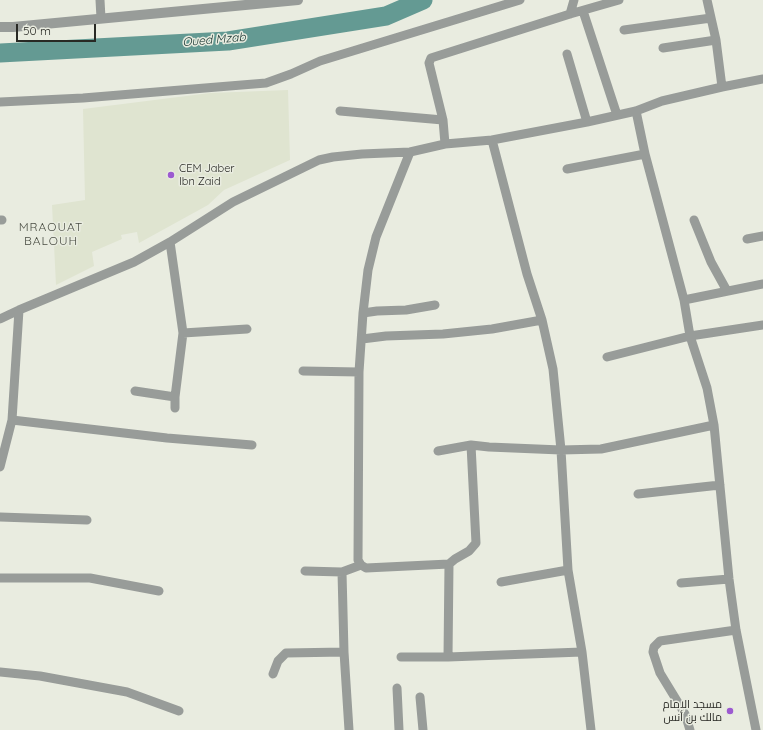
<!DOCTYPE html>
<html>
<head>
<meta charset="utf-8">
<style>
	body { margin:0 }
	#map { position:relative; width:763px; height:730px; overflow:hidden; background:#e9ece0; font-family:Quicksand,sans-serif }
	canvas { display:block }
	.scale { position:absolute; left:16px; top:24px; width:80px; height:18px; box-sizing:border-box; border:2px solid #282924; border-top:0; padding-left:5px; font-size:12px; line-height:14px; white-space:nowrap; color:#282924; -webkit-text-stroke:3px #e9ece0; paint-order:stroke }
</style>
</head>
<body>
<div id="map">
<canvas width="763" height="730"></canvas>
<div class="scale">50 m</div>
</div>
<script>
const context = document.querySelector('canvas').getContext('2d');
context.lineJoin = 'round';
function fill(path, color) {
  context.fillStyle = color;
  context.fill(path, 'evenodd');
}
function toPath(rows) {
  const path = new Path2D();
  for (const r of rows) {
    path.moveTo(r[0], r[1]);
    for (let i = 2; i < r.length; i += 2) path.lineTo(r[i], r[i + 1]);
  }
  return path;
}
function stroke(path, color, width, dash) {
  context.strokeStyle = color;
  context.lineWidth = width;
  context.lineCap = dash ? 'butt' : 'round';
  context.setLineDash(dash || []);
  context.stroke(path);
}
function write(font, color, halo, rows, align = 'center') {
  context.font = font + ' Quicksand,Cairo,sans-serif';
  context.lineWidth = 3;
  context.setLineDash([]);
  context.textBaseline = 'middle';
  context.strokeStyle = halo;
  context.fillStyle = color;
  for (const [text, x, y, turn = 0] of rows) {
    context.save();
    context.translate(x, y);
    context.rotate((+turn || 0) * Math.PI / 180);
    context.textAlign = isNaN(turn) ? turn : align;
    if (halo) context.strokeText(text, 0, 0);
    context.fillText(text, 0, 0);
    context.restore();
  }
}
const built = toPath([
	[288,90,290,160,224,190,208,205,139,243,137,232,121,235,122,239,92,252,94,266,56,285,52,205,85,200,83,109,210,93]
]);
const river = toPath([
	[0,53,228,41,386,16,423,0]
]);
const minor = toPath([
	[100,0,101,18],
	[707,0,716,40,722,87],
	[583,11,617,115],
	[570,14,574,0],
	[624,30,711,18],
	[663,48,716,40],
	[567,54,587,122],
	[0,102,83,98,266,83,291,74,320,61,520,0],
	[340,111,443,120],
	[636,111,645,154,684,300,690,336,707,388,714,425,729,579,736,630,756,730],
	[492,140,587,122,636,111,662,101,722,87,763,79],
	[445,144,443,120,429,63,431,58,570,14,619,0],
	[410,152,376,237,368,270,363,313,359,372,358,560,361,565,366,568,449,564],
	[567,169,645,154],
	[0,220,2,220],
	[694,220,711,262,727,291],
	[747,239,763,236],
	[170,242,183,333,175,397,175,408],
	[684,300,763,284],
	[363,313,377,311,406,310,435,305],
	[0,319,19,310],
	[183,333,247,329],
	[362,339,386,336,443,334,492,329,542,320],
	[607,357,690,336,763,325],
	[303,371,359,372],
	[135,391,175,397],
	[12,420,167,438,252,445],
	[438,451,471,445,489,447,561,450,601,449,714,425],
	[0,467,12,420,19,310,134,262,170,242,233,202,319,160,333,157,362,154,410,152,445,144,492,140,527,274,542,320,553,369,561,450,568,570,582,652,591,730],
	[638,494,720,485],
	[0,517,87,520],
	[305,571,342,572,361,565],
	[342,572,344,652,349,730],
	[0,578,90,578,159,591],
	[501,582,568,570],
	[681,583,729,579],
	[401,657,448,657,582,652],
	[448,657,449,564,455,559,469,551,476,543,471,445],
	[0,672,40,676,127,692,179,711],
	[273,674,278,661,286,653,344,652],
	[397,688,399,730],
	[420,697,423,730],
	[690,730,685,714,660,673,653,652,654,647,660,641,736,630]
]);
const tertiary = toPath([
	[0,27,13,27,298,0]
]);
const markers = [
	[171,175,4,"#9c5ad0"],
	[730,711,4,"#9c5ad0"]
];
const poiNames = [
	["CEM Jaber",179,169],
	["Ibn Zaid",179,182],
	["مسجد الإمام",722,705,"right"],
	["مالك بن أنس",722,718,"right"]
];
const waterNames = [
	["Oued Mzab",214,40,-5]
];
const neighbourhoodNames = [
	["MRAOUAT",51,227],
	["BALOUH",51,241]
];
fill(built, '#dfe4d0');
stroke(river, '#649a93', 19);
stroke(minor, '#989c99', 9);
stroke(tertiary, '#989c99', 10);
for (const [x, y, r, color] of markers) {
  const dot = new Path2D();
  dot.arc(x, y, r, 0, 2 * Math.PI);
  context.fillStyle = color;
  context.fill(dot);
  stroke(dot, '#e9ece0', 1.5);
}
write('11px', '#282924', '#e9ece0', poiNames, 'left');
write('italic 12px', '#14312d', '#e9ece0', waterNames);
context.letterSpacing = '1px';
write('12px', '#4a4d43', '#e9ece0', neighbourhoodNames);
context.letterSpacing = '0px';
</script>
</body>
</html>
